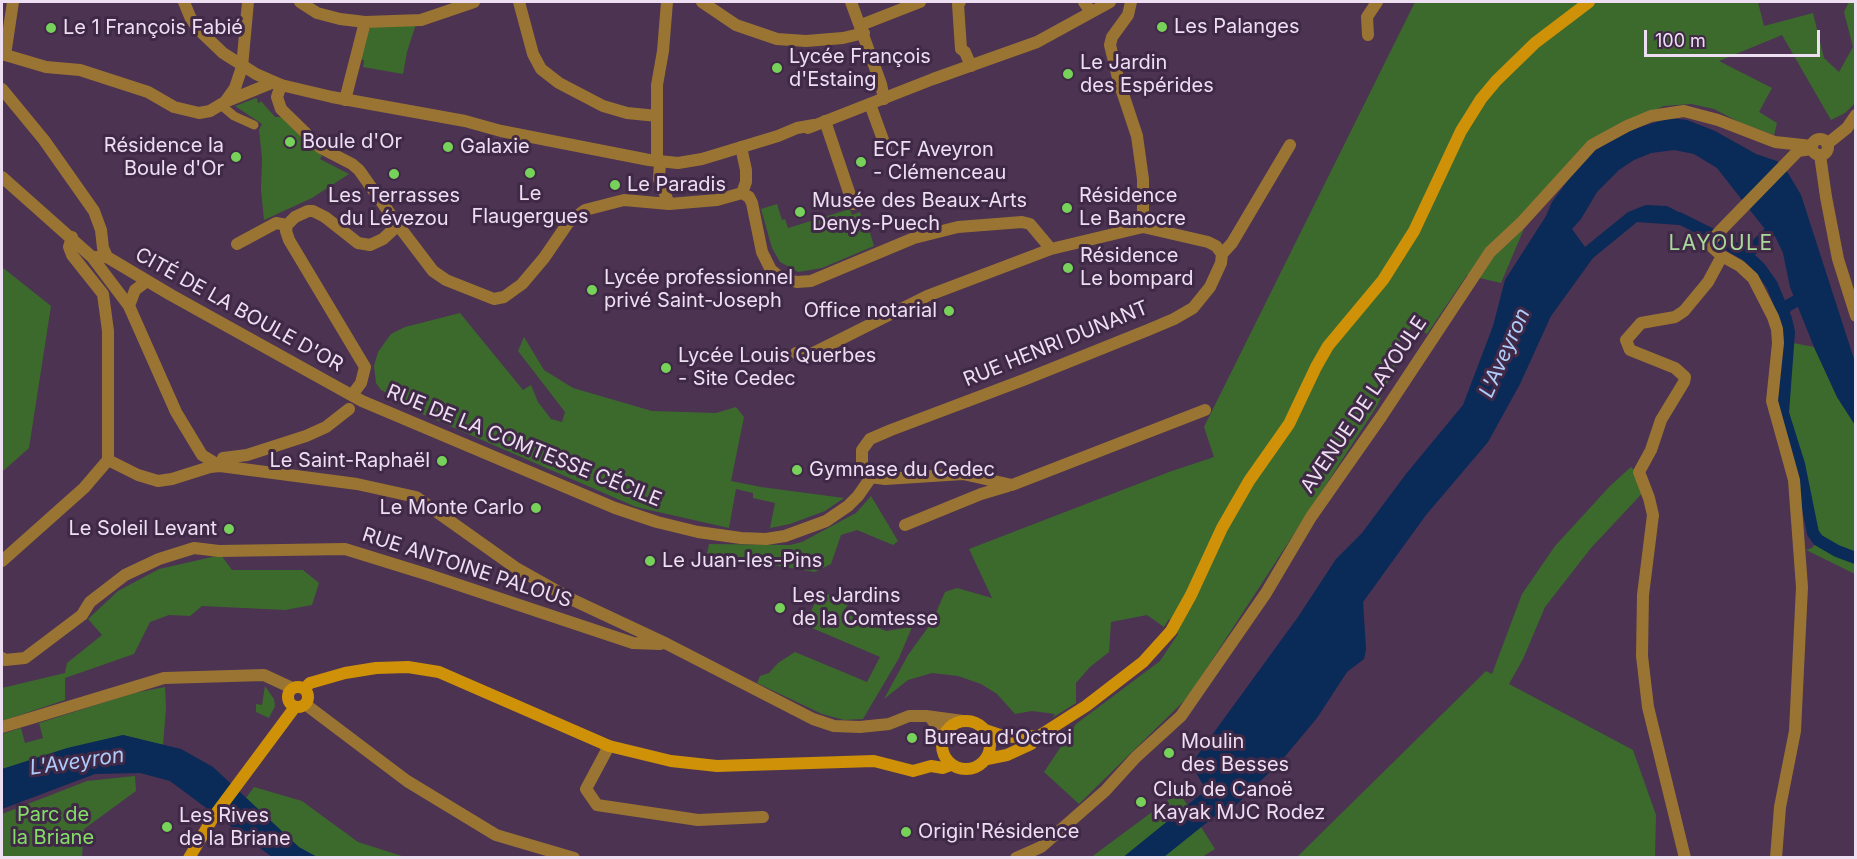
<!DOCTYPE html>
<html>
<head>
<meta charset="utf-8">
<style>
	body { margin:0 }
	#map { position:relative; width:1857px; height:859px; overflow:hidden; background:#4b3351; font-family:Inter,sans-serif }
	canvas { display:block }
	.frame { position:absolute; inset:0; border:3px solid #eddef2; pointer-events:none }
	.scale { position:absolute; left:1644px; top:30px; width:176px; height:27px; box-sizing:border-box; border:3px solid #eddef2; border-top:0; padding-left:8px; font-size:18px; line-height:21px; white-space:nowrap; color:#eddef2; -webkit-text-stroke:4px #402947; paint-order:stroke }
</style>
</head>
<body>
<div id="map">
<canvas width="1857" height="859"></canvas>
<div class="frame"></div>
<div class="scale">100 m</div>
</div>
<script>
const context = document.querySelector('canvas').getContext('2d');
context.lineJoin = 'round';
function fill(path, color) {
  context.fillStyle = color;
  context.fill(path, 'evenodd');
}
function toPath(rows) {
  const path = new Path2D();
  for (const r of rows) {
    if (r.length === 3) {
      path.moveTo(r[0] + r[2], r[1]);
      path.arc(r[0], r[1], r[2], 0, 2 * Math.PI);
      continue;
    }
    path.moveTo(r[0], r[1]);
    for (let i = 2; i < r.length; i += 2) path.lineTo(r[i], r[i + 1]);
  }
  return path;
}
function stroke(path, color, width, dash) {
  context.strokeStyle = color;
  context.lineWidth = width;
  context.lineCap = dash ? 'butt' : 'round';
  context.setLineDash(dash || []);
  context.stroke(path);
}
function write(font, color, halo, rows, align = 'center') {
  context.font = font + ' Inter,sans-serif';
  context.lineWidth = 6;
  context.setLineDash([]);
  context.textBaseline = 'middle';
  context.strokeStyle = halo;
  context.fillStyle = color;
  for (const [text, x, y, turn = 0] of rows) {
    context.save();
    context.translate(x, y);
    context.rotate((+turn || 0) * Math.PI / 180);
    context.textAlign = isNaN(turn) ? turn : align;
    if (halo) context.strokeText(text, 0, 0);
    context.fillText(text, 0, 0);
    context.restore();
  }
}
const green = toPath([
	[1415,2,1758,2,1764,26,1813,13,1824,58,1839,72,1853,47,1844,12,1849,2,1855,2,1855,103,1845,113,1831,120,1782,35,1719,61,1772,88,1759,112,1777,123,1774,135,1741,123,1714,109,1691,104,1664,106,1620,125,1537,198,1501,283,1467,275,1427,334,1413,325,1389,354,1397,362,1377,406,1188,697,1079,804,1044,772,1076,724,1160,661,1178,634,1169,619,1164,627,1147,615,1111,622,1109,652,1090,667,1076,683,1076,703,1052,718,1055,714,1032,711,1015,714,997,694,981,684,958,676,932,673,908,680,884,699,908,655,932,622,945,592,957,588,992,598,969,549,1169,472,1214,457,1204,427],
	[416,24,407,52,403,74,363,67,364,60,359,59,367,25],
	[256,98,258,100,257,102,259,103,261,101,275,117,282,117,322,156,320,159,349,174,312,198,264,220,261,190,262,158,259,130,262,124,235,106],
	[777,204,782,220,785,219,788,228,850,209,852,215,860,212,862,221,866,219,874,246,822,268,798,272,780,262,772,248,761,209],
	[2,267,51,306,29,448,2,472],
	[460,313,523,390,531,385,538,402,551,419,562,422,565,412,518,351,524,337,544,370,573,388,652,411,716,413,736,407,744,417,731,481,761,487,844,498,825,511,790,524,770,528,775,503,753,498,753,493,736,489,729,528,636,507,397,403,397,398,381,390,376,383,374,366,378,352,391,334,405,327],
	[1788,342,1814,347,1837,397,1855,425,1855,574,1806,550,1812,548,1818,540,1813,533,1799,464,1783,413],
	[1631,467,1649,486,1591,548,1545,607,1523,659,1509,684,1633,750,1656,815,1655,857,1296,858,1486,671,1492,674,1522,594,1555,546,1610,486],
	[871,496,898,541,893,545,857,530,841,535,831,564,815,572,707,554,709,544,790,545,802,542,856,513],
	[221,555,232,570,303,570,319,583,312,605,285,610,202,606,190,616,169,615,150,622,134,654,65,678,65,700,2,721,2,688,65,673,67,663,102,635,88,619,118,591,159,569],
	[820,591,849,603,843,612,886,631,912,627,899,658,863,719,844,720,822,714,757,683,760,676,769,673,778,663,795,652,867,682,880,657,805,625],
	[265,686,274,699,275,706,269,718,256,712,256,704,262,705],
	[165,687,166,708,163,745,123,735,2,769,2,734,21,728,25,743,43,738,39,723,134,693],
	[135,776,136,791,84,829,82,857,2,857,2,814,87,781],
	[254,787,302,801,358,842,405,857,317,857,299,848,246,798],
	[1179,792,1215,849,1202,857,1090,858]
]);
const water = toPath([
	[1670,118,1687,120,1715,131,1756,154,1777,161,1788,173,1801,195,1855,362,1855,425,1837,397,1814,347,1790,287,1783,253,1774,234,1772,238,1717,168,1694,154,1674,150,1651,153,1634,160,1619,170,1597,192,1581,219,1572,229,1585,247,1628,212,1646,205,1667,206,1694,220,1693,226,1637,222,1593,258,1551,316,1520,384,1488,442,1426,515,1363,602,1366,649,1364,659,1347,672,1317,718,1282,760,1230,811,1225,808,1164,857,1122,858,1206,790,1191,764,1298,617,1336,559,1362,533,1406,474,1463,405,1493,326,1505,280,1546,216,1552,202,1574,172,1594,151,1627,131],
	[123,735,181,749,213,767,299,847,317,857,272,857,170,781,140,773,95,774,2,809,2,769,67,748]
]);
const canal = toPath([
	[1679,218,1709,233,1746,255,1760,268,1772,285,1786,319,1789,332,1783,413,1799,464,1813,533,1818,540,1837,551,1856,558],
	[1746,255,1772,230],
	[1783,312,1787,306,1796,301]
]);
const pedestrian = toPath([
	[221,105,234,116,254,125]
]);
const minor = toPath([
	[300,2,317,13,340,19,365,22,421,20,474,2],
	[519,2,533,54,541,69,559,83,603,106,627,113,657,116],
	[702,2,736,25,777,39,806,41,843,38,864,33],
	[851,2,881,84,884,99],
	[960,2,958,4,961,49,965,52,971,66],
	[1084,2,1091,12],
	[1131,2,1128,15,1112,37,1110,45,1119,82,1137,136,1143,179,1143,227],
	[861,25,920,2],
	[1368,35,1367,17,1377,2],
	[2,54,46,67,80,70,148,92,174,107,199,113,210,111,225,102,274,82],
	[5,55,13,2],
	[281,85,277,97,281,109,321,148,352,164,359,170,398,225,433,271,446,280,494,299,504,297,522,284,544,258,568,223,585,210,624,200,669,204,717,200,742,193],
	[2,89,44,140,94,211,101,230,103,248,107,257],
	[345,100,365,22],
	[225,102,235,88,242,67,248,2],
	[870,104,886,148],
	[825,121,853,204],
	[1827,144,1847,128,1856,115],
	[741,147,746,170,746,182,742,193],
	[657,161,657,85,663,51,667,2],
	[660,162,659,179,669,204],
	[2,177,92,257,129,306,176,412,202,455,220,466,357,484,416,497,516,568,573,600,667,644,813,719,834,726,860,727,889,724,909,716,926,716,963,721],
	[742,193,749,197,752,203,762,252,771,270,781,278,797,282,811,281,914,238,958,227,1022,222,1030,224,1051,249],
	[72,237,69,247,72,255,103,294,108,331,108,460],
	[237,244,276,223,287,225],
	[1222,254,1232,243,1290,145],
	[92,257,107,257,171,295,362,401,615,508,657,522,698,532,741,538,766,539,785,536,826,521,848,506,858,496,874,473],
	[129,306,135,290,147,281],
	[796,353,807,356,927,296,1051,249,1143,227,1208,242,1216,246,1222,254,1221,263,1210,287,1193,308,1174,319,1148,330,1026,379,891,430,870,439,862,450,862,466,870,477,885,479,963,474,1012,485,1205,410],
	[352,395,361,383,365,367,289,240,286,231,287,225,295,217,308,211,313,211,325,217,358,243,370,245,383,239,398,225],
	[108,460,138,475,158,481,172,479,210,467,220,466],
	[220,466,223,458,247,455,306,436,326,427,349,409],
	[905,525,981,494,1008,486],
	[2,561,84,488,108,460],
	[2,658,5,660,25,658,82,615,90,602,125,575,159,559,194,548,219,551,345,549,429,575,633,643,660,644],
	[930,717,944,735],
	[609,746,586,789,597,805,698,820,763,817],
	[1685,858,1648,707,1642,656,1643,595,1653,515,1649,498,1639,472,1651,450,1661,420,1684,382,1685,377,1675,368,1630,350,1626,340,1641,323,1675,317,1684,311,1708,282,1722,256],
	[1776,858,1780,807,1795,731,1802,587,1794,480,1772,401,1778,343,1777,329,1773,317,1753,278,1740,266,1722,256,1711,246,1712,240,1720,231,1798,151,1812,149]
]);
const tertiary = toPath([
	[184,2,191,19,200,31,223,53,256,74,281,85,332,97,465,121,501,131,649,160,678,163,702,159,778,136,797,128,814,125],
	[808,128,933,79,1037,42,1110,2],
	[1820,147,8],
	[1820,155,1826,197,1838,259,1856,316],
	[305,704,407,781,496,835,574,858],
	[2,727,164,678,264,675,292,688],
	[1016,858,1041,847,1105,791,1136,757,1181,716,1266,593,1311,517,1381,417,1490,252,1521,223,1592,145,1627,126,1651,116,1684,111,1718,120,1775,142,1812,146]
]);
const secondary = toPath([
	[298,697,10],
	[304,689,310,683,345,673,376,668,408,667,439,672,609,746,671,761,717,766,874,761,913,771,931,766,943,768,951,765],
	[966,745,24],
	[985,730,1006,737,1039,736],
	[987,759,1007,755,1031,744,1039,736,1086,706,1143,662,1171,631,1191,595,1222,528,1249,481,1289,424,1316,367,1328,346,1383,280,1414,231,1461,131,1481,99,1496,81,1535,43,1589,2],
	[189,858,214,816,295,707]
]);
const markers = [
	[1162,27,6,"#77d259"],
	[51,28,6,"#77d259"],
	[777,68,6,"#77d259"],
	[1068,74,6,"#77d259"],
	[290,142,6,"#77d259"],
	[448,147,6,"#77d259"],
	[236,157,6,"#77d259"],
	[861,162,6,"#77d259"],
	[530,173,6,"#77d259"],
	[394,174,6,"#77d259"],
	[615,185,6,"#77d259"],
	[1067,208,6,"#77d259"],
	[800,212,6,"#77d259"],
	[1068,268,6,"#77d259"],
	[592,290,6,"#77d259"],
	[949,311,6,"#77d259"],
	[666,368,6,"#77d259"],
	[442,461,6,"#77d259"],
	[797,470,6,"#77d259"],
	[536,508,6,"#77d259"],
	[229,529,6,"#77d259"],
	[650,561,6,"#77d259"],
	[780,608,6,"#77d259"],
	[912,738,6,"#77d259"],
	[1169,753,6,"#77d259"],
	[1141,802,6,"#77d259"],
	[167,827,6,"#77d259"],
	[906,832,6,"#77d259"]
];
const poiNames = [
	["Les Palanges",1174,27],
	["Le 1 François Fabié",63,28],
	["Lycée François",789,57],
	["d'Estaing",789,80],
	["Le Jardin",1080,63],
	["des Espérides",1080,86],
	["Boule d'Or",302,142],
	["Résidence la",224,146,"right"],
	["Boule d'Or",224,169,"right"],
	["Galaxie",460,147],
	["ECF Aveyron",873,150],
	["- Clémenceau",873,173],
	["Le Paradis",627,185],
	["Le",530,194,"center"],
	["Flaugergues",530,217,"center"],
	["Les Terrasses",394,196,"center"],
	["du Lévezou",394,219,"center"],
	["Résidence",1079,196],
	["Le Banocre",1079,219],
	["Musée des Beaux-Arts",812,201],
	["Denys-Puech",812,224],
	["Résidence",1080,256],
	["Le bompard",1080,279],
	["Lycée professionnel",604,278],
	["privé Saint-Joseph",604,301],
	["Office notarial",937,311,"right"],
	["Lycée Louis Querbes",678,356],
	["- Site Cedec",678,379],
	["Le Saint-Raphaël",430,461,"right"],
	["Gymnase du Cedec",809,470],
	["Le Monte Carlo",524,508,"right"],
	["Le Soleil Levant",217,529,"right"],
	["Le Juan-les-Pins",662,561],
	["Les Jardins",792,596],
	["de la Comtesse",792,619],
	["Bureau d'Octroi",924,738],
	["Moulin",1181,742],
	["des Besses",1181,765],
	["Club de Canoë",1153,790],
	["Kayak MJC Rodez",1153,813],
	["Les Rives",179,816],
	["de la Briane",179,839],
	["Origin'Résidence",918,832]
];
const streetNames = [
	["CITÉ DE LA BOULE D'OR",239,310,29],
	["RUE HENRI DUNANT",1056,344,-22],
	["AVENUE DE LAYOULE",1364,405,-56],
	["RUE DE LA COMTESSE CÉCILE",524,446,22],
	["RUE ANTOINE PALOUS",467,568,18]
];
const parkNames = [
	["Parc de",53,815],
	["la Briane",53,838]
];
const neighbourhoodNames = [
	["LAYOULE",1721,244]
];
const waterNames = [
	["L'Aveyron",1505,353,-66],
	["L'Aveyron",77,762,-8]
];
fill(green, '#3c6a2d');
fill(water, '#0a2a58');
stroke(canal, '#0a2a58', 12);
stroke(pedestrian, '#9a7433', 9);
stroke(minor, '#9a7433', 12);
stroke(tertiary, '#9a7433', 12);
stroke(secondary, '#ce9107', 12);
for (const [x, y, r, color] of markers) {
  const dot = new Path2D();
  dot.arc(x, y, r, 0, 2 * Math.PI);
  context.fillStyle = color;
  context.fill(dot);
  stroke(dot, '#402947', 2);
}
write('20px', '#eddef2', '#402947', poiNames, 'left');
write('20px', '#eddef2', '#402947', streetNames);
write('20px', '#83df65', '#402947', parkNames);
context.letterSpacing = '1.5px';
write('21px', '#aada9b', '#402947', neighbourhoodNames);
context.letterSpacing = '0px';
write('italic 21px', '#adccfa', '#402947', waterNames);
</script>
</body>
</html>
